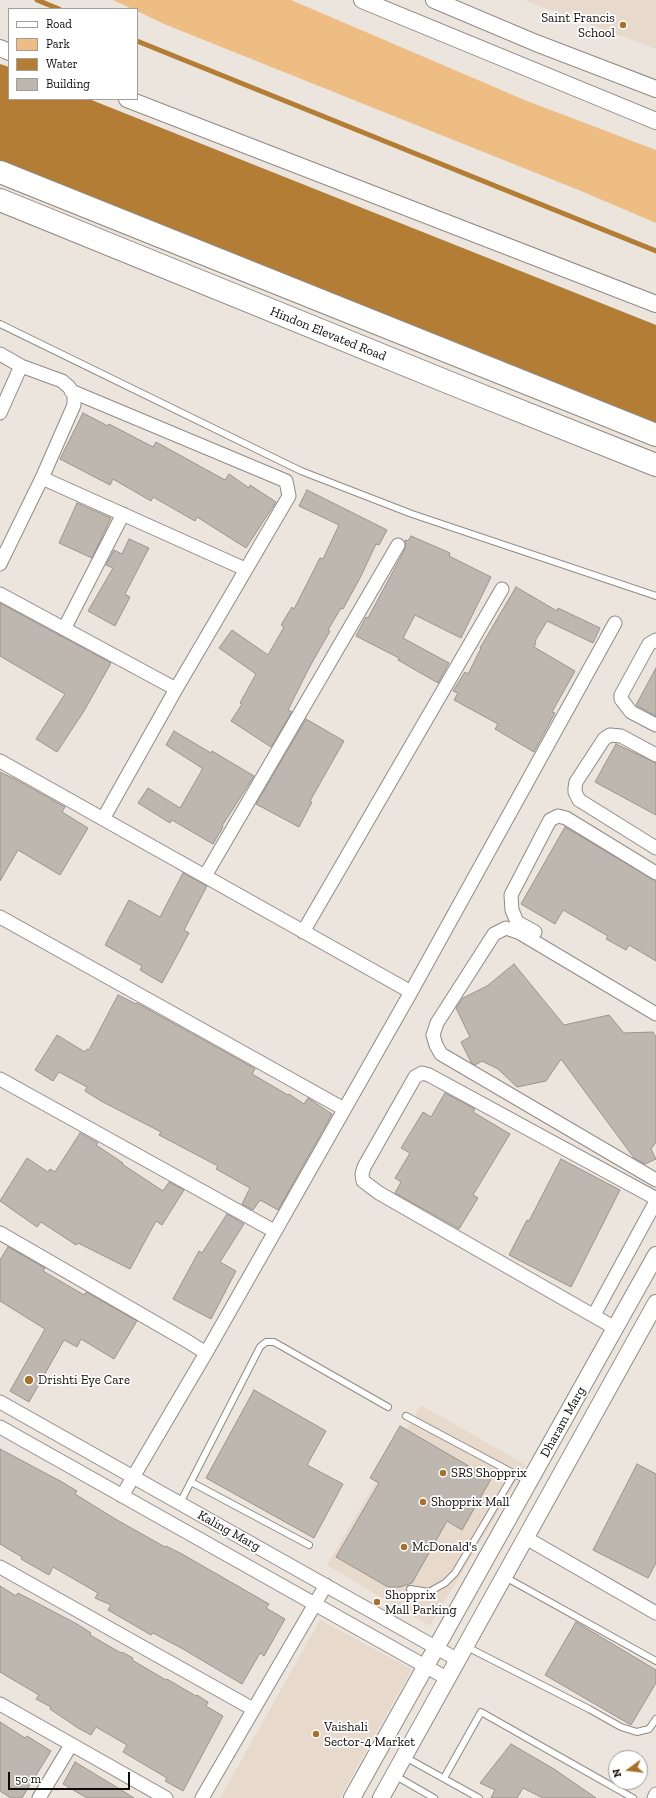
<!DOCTYPE html>
<html>
<head>
<meta charset="utf-8">
<style>
	body { margin:0 }
	#map { position:relative; width:656px; height:1798px; overflow:hidden; background:#ece5dd; font-family:"Zilla Slab",serif }
	canvas { display:block }
	.legend { position:absolute; left:8px; top:8px; width:130px; height:92px; box-sizing:border-box; background:#fff; border:1px solid #9f9e9d; margin:0; padding:5px 7px; list-style:none; font-size:12px; color:#0e0c09 }
	.legend li { display:flex; align-items:center; gap:8px; height:20px }
	.legend b { width:20px; border:1px solid #9f9e9d }
	.north { position:absolute; left:608px; top:1750px; width:40px; height:40px; box-sizing:border-box; background:#fff; border:1px solid #9f9e9d; border-radius:50%; rotate:255deg; font-size:11px; font-weight:700; line-height:16px; text-align:center; color:#0e0c09 }
	.north::after { content:''; display:block; margin:auto; width:14px; height:18px; background:#a6712a; clip-path:polygon(50% 0,100% 100%,50% 72%,0 100%) }
	.scale { position:absolute; left:8px; top:1772px; width:122px; height:18px; box-sizing:border-box; border:2px solid #0e0c09; border-top:0; padding-left:5px; font-size:12px; line-height:14px; white-space:nowrap; color:#0e0c09; -webkit-text-stroke:3px #fff; paint-order:stroke }
</style>
</head>
<body>
<div id="map">
<canvas width="656" height="1798"></canvas>
<ul class="legend">
<li><b style="height:5px;background:#fff"></b>Road</li>
<li><b style="height:11px;background:#edbd84"></b>Park</li>
<li><b style="height:11px;background:#b37d36"></b>Water</li>
<li><b style="height:11px;background:#beb7b0"></b>Building</li>
</ul>
<div class="north">N</div>
<div class="scale">50 m</div>
</div>
<script>
const context = document.querySelector('canvas').getContext('2d');
context.lineJoin = 'round';
function fill(path, color) {
  context.fillStyle = color;
  context.fill(path, 'evenodd');
}
function toPath(rows) {
  const path = new Path2D();
  for (const r of rows) {
    path.moveTo(r[0], r[1]);
    for (let i = 2; i < r.length; i += 2) path.lineTo(r[i], r[i + 1]);
  }
  return path;
}
function stroke(path, color, width, dash) {
  context.strokeStyle = color;
  context.lineWidth = width;
  context.lineCap = dash ? 'butt' : 'round';
  context.setLineDash(dash || []);
  context.stroke(path);
}
function write(font, color, halo, rows, align = 'center') {
  context.font = font + ' "Zilla Slab",serif';
  context.lineWidth = 3.5;
  context.setLineDash([]);
  context.textBaseline = 'middle';
  context.strokeStyle = halo;
  context.fillStyle = color;
  for (const [text, x, y, turn = 0] of rows) {
    context.save();
    context.translate(x, y);
    context.rotate((+turn || 0) * Math.PI / 180);
    context.textAlign = isNaN(turn) ? turn : align;
    if (halo) context.strokeText(text, 0, 0);
    context.fillText(text, 0, 0);
    context.restore();
  }
}
const built = toPath([
	[524,0,656,0,656,49],
	[421,1405,526,1465,430,1626,327,1565],
	[320,1620,412,1669,340,1798,220,1798]
]);
const green = toPath([
	[113,0,291,0,527,101,656,150,656,223,581,191,164,24,137,11,137,9,132,9]
]);
const water = toPath([
	[0,64,9,67,9,99,89,99,656,325,656,439,0,183]
]);
const stream = toPath([
	[37,0,59,9],
	[137,41,656,251]
]);
const building = toPath([
	[83,413,108,426,109,424,153,447,156,442,225,480,229,474,249,488,250,485,276,502,246,548,197,517,195,521,153,497,151,501,113,479,110,485,60,459,83,413],
	[307,490,387,530,379,545,376,544,360,578,343,609,341,608,328,630,330,631,309,668,288,710,292,712,271,747,231,721,242,704,240,703,256,674,219,648,232,630,268,655,284,627,281,625,292,607,294,609,320,558,323,559,339,525,299,506,307,490],
	[77,503,111,518,92,558,59,543,77,503],
	[411,536,450,553,449,556,491,577,461,638,415,615,403,638,449,663,438,683,398,660,399,658,356,636,366,617,368,618,405,549,405,540,408,541,411,536],
	[129,539,149,548,125,594,130,597,115,626,88,611,113,568,106,565,114,550,122,554,129,539],
	[516,587,557,611,558,608,600,628,593,643,547,621,535,641,536,643,534,647,575,671,552,712,555,713,534,752,495,729,498,724,454,700,458,693,453,691,465,672,468,674,481,648,480,648,516,587],
	[0,603,111,663,84,711,57,752,36,739,65,694,0,656,0,603],
	[656,668,656,716,636,705,656,668],
	[306,719,344,741,310,801,312,802,299,827,256,804,306,719],
	[174,731,211,753,212,751,254,776,222,826,223,827,213,844,172,820,170,823,138,803,148,788,180,808,202,770,202,768,166,745,174,731],
	[616,744,656,763,656,815,595,782,616,744],
	[0,772,17,780,65,807,62,812,88,828,60,875,18,850,0,881,0,772],
	[565,827,656,881,656,961,629,945,626,950,606,939,608,936,563,910,555,924,521,904,565,827],
	[183,873,207,886,184,930,189,933,162,983,140,970,142,966,105,945,129,900,160,917,183,873],
	[514,964,564,1025,609,1015,624,1033,653,1032,656,1037,656,1142,651,1149,656,1159,645,1164,634,1158,561,1059,546,1081,517,1087,498,1069,482,1061,475,1065,471,1062,461,1042,470,1037,456,1008,463,998,487,986,514,964],
	[118,995,136,1004,137,1003,252,1067,255,1069,252,1074,288,1095,289,1094,304,1104,308,1098,332,1114,278,1210,260,1200,253,1210,242,1204,250,1188,216,1169,218,1166,159,1135,161,1132,101,1101,85,1091,87,1087,59,1072,53,1081,35,1070,57,1035,85,1052,87,1049,89,1050,118,995],
	[445,1093,475,1109,473,1112,510,1134,473,1195,478,1198,459,1229,395,1193,401,1182,395,1178,410,1153,401,1148,423,1112,431,1117,445,1093],
	[80,1133,98,1143,96,1145,123,1163,122,1164,163,1191,169,1182,184,1190,162,1225,156,1221,130,1269,78,1243,76,1245,41,1222,37,1227,0,1201,27,1158,48,1172,50,1169,55,1172,80,1133],
	[561,1159,620,1190,571,1287,509,1255,527,1220,529,1221,561,1159],
	[227,1214,244,1224,220,1262,236,1271,211,1319,173,1299,199,1251,202,1253,227,1214],
	[8,1247,45,1268,43,1271,84,1295,86,1292,137,1321,114,1359,81,1339,77,1347,64,1340,29,1402,10,1391,45,1329,0,1301,0,1260,8,1247],
	[254,1390,326,1431,307,1465,343,1484,314,1538,206,1478,254,1390],
	[400,1426,491,1479,462,1530,447,1521,412,1583,400,1587,388,1587,336,1557,379,1483,370,1478,400,1426],
	[0,1449,62,1482,77,1491,75,1494,117,1520,165,1547,166,1546,182,1554,255,1596,269,1604,266,1608,285,1619,264,1656,260,1653,242,1684,183,1649,153,1633,151,1635,108,1610,111,1605,95,1598,98,1593,53,1567,49,1575,21,1559,22,1557,0,1544,0,1449],
	[637,1464,656,1474,656,1563,648,1578,593,1550,637,1464],
	[0,1586,16,1596,18,1593,77,1624,91,1633,90,1635,121,1653,122,1652,133,1658,132,1660,166,1680,167,1679,196,1696,197,1695,208,1702,206,1706,223,1716,183,1791,165,1781,167,1778,123,1752,127,1745,96,1727,91,1735,78,1728,50,1709,51,1707,36,1699,39,1695,0,1672,0,1586],
	[576,1622,656,1670,656,1683,631,1725,545,1675,576,1622],
	[0,1722,25,1738,27,1736,51,1751,22,1798,11,1798,0,1791,0,1722],
	[511,1744,554,1769,596,1798,543,1798,523,1788,517,1798,491,1798,495,1790,480,1783,511,1744],
	[75,1762,118,1788,134,1798,87,1798,63,1784,75,1762]
]);
const service = toPath([
	[0,324,301,471,412,514,656,596],
	[406,1416,528,1481],
	[191,1482,309,1545],
	[180,1503,260,1347,266,1342,274,1342,388,1407],
	[505,1577,656,1661],
	[410,1589,429,1592,445,1583,455,1573,514,1474],
	[465,1646,589,1709,621,1727,637,1732,649,1729,656,1719],
	[405,1757,479,1798],
	[394,1775,434,1798],
	[444,1778,481,1712,633,1798]
]);
const minor = toPath([
	[0,354,21,366,62,381,69,387,74,395,74,405,42,478,0,564],
	[71,391,286,481,289,496,176,689,103,819],
	[0,413,21,366],
	[42,478,245,569],
	[0,594,176,689],
	[64,629,123,514],
	[656,640,649,644,621,695,621,699,631,712,656,725],
	[656,755,621,736,610,735,604,739,576,782,575,788,575,792,579,800,656,848],
	[0,761,411,992],
	[205,876,398,545],
	[0,917,344,1109],
	[303,932,502,589],
	[535,932,517,922,512,910,511,895,550,820,558,816,566,818,656,873],
	[656,1014,520,933,506,928,494,934,437,1023,433,1035,436,1045,441,1054,656,1180],
	[0,1079,274,1231],
	[0,1233,187,1341,206,1353],
	[594,1315,655,1203,655,1198,429,1075,422,1073,415,1077,364,1167,362,1174,363,1181,379,1193,615,1328],
	[0,1402,458,1660],
	[0,1427,448,1679],
	[122,1496,206,1353,411,992,615,623],
	[526,1538,656,1613],
	[0,1567,253,1709],
	[0,1704,166,1798],
	[39,1798,71,1745],
	[202,1798,326,1585],
	[654,1798,656,1794]
]);
const tertiary = toPath([
	[362,0,656,121],
	[434,0,536,43,656,89],
	[0,48,9,52],
	[127,99,656,304],
	[352,1798,656,1255],
	[381,1798,656,1303]
]);
const motorway = toPath([
	[0,172,656,435],
	[0,200,455,385,656,465]
]);
const markers = [
	[623,25,4,"#a6712a"],
	[29,1380,5,"#a6712a"],
	[443,1473,4,"#a6712a"],
	[423,1502,4,"#a6712a"],
	[404,1547,4,"#a6712a"],
	[377,1602,4,"#a6712a"],
	[316,1734,4,"#a6712a"]
];
const poiNames = [
	["Saint Francis",615,18,"right"],
	["School",615,33,"right"],
	["Drishti Eye Care",38,1380],
	["SRS Shopprix",451,1473],
	["Shopprix Mall",431,1502],
	["McDonald's",412,1547],
	["Shopprix",385,1595],
	["Mall Parking",385,1610],
	["Vaishali",324,1727],
	["Sector-4 Market",324,1742]
];
const streetNames = [
	["Hindon Elevated Road",328,334,22],
	["Dharam Marg",563,1422,-61],
	["Kaling Marg",229,1531,29]
];
fill(built, '#e7dacc');
fill(green, '#edbd84');
fill(water, '#b37d36');
stroke(stream, '#b37d36', 5);
fill(building, '#beb7b0');
stroke(building, '#9a948c', 1);
stroke(service, '#918a83', 8);
stroke(minor, '#918a83', 15);
stroke(tertiary, '#918a83', 18);
stroke(motorway, '#918a83', 24);
stroke(service, '#fff', 6);
stroke(minor, '#fff', 13);
stroke(tertiary, '#fff', 16);
stroke(motorway, '#fff', 22);
for (const [x, y, r, color] of markers) {
  const dot = new Path2D();
  dot.arc(x, y, r, 0, 2 * Math.PI);
  context.fillStyle = color;
  context.fill(dot);
  stroke(dot, '#fff', 1.5);
}
write('13px', '#0e0c09', '#fff', poiNames, 'left');
write('13px', '#0e0c09', '#fff', streetNames);
</script>
</body>
</html>
